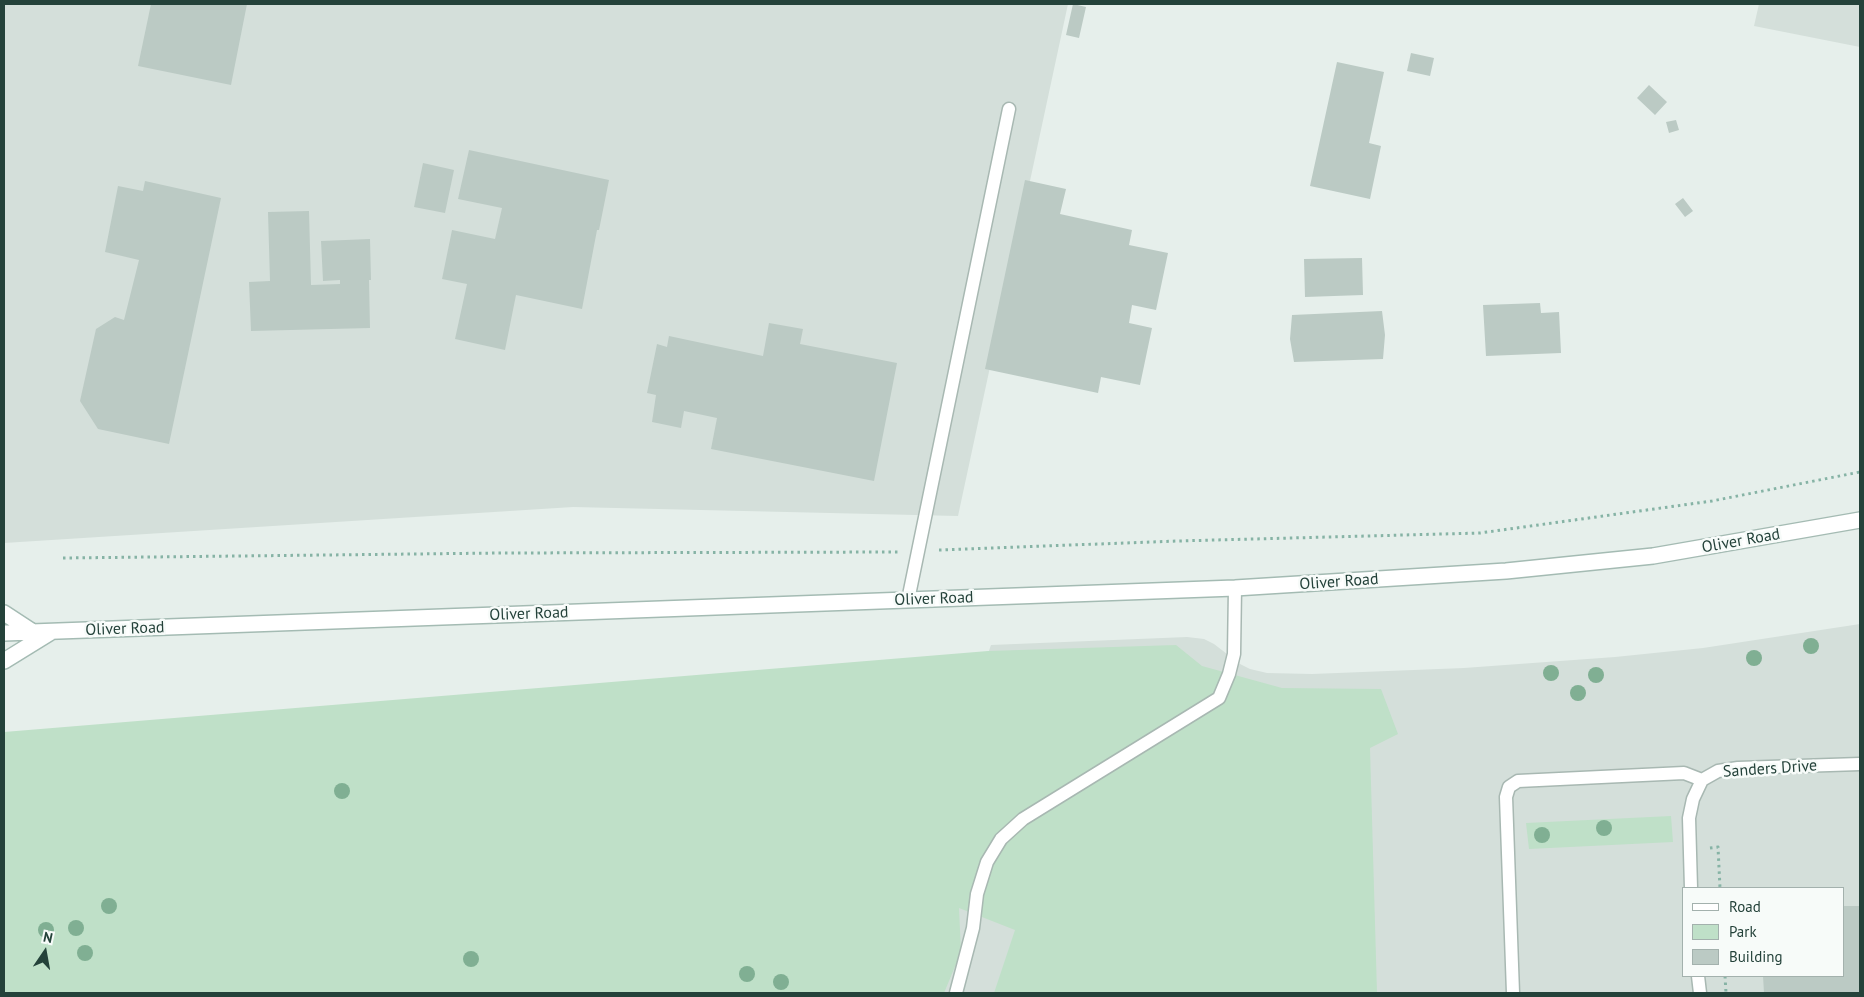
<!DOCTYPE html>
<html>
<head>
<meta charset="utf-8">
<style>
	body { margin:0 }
	#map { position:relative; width:1864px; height:997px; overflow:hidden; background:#e6efeb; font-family:"PT Sans",sans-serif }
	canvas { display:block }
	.frame { position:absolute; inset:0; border:5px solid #24423a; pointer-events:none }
	.legend { position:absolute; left:1682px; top:887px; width:162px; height:90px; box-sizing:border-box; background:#f7fbf9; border:1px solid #a3b1ad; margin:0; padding:6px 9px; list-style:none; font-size:15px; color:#24423a }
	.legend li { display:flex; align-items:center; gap:10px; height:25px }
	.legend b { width:25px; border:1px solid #a3b1ad }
	.north { position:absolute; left:20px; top:927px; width:50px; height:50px; -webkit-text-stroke:4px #f7fbf9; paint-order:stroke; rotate:12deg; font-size:14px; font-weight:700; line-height:20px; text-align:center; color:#24423a }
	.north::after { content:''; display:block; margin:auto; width:18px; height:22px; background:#24423a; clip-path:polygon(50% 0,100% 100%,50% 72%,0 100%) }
</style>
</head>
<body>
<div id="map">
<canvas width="1864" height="997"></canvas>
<div class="frame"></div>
<ul class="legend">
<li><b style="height:6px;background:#fff"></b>Road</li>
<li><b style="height:14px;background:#bfe0c8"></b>Park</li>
<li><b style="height:14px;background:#bbcac4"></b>Building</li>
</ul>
<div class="north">N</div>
</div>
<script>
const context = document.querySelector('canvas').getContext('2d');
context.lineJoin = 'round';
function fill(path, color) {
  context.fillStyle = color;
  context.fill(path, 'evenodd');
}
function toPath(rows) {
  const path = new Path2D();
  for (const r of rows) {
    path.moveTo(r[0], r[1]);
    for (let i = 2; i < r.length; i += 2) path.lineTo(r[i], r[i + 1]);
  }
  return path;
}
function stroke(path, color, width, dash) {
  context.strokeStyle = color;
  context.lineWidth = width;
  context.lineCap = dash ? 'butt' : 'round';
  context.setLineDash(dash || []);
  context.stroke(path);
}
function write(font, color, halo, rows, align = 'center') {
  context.font = font + ' "PT Sans",sans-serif';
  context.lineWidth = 5;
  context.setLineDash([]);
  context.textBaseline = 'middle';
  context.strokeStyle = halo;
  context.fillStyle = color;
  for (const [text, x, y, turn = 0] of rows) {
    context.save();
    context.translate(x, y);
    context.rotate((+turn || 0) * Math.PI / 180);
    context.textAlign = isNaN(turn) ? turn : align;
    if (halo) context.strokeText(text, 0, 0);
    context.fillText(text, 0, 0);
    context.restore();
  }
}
const built = toPath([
	[4,4,1068,4,958,516,573,507,4,543],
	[1759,4,1860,4,1860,47,1754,26],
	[1860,624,1860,993,870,993,991,645,1187,637,1204,639,1214,644,1240,664,1250,669,1267,673,1312,674,1464,668,1615,657,1703,648],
	[1683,888,1843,888,1843,976,1683,976]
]);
const green = toPath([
	[1176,645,1202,666,1282,688,1381,689,1398,734,1370,748,1377,993,994,993,1015,930,959,908,961,952,944,993,4,993,4,732,988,651],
	[1671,816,1673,842,1529,849,1526,823]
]);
const building = toPath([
	[151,4,247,4,231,85,138,66],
	[1073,4,1086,7,1079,38,1066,35],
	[1411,53,1434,58,1430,76,1407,71],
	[1337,62,1384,72,1369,143,1381,146,1370,199,1310,186],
	[1649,85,1667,102,1655,115,1637,98],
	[1676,120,1679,130,1669,133,1666,122],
	[469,150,609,180,599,230,597,230,582,309,516,295,505,350,455,339,467,284,442,279,452,230,495,239,502,208,458,199],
	[423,163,454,170,445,213,414,207],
	[1025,180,1066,189,1060,214,1132,230,1129,245,1168,253,1156,310,1132,305,1129,323,1152,328,1140,385,1101,377,1098,393,985,369],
	[145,181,221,198,169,444,98,429,80,401,96,329,115,317,124,320,139,260,105,252,118,186,143,191],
	[1683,198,1693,211,1685,217,1675,204],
	[309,211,311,285,340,284,340,280,323,281,321,241,370,239,371,280,369,280,370,328,251,331,249,282,270,281,268,212],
	[1362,258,1363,295,1305,297,1304,259],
	[1540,303,1541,313,1559,312,1561,353,1486,356,1483,305],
	[1382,311,1385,335,1383,359,1294,362,1290,339,1292,315],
	[769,323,803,329,800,344,897,363,874,481,711,449,717,418,684,411,681,428,652,422,656,395,647,393,657,344,667,347,669,336,763,356],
	[1843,906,1860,906,1860,993,1764,993,1763,976,1843,976]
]);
const path = toPath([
	[939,550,1178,541,1480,533,1712,501,1860,472],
	[63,558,501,553,898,552],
	[1710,848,1718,847,1720,888],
	[1725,976,1726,993]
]);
const lane = toPath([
	[908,600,1009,109],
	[1691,888,1689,818,1693,799,1702,780,1718,771,1738,768,1860,764],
	[1698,976,1700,993],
	[956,993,973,928,977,894,987,862,1001,839,1023,819,1219,698,1229,674,1234,654,1235,588],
	[1513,993,1506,797,1509,787,1518,781,1684,773,1702,780]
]);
const secondary = toPath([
	[4,613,33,632],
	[4,633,1235,588,1506,571,1653,556,1860,520],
	[4,661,51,632]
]);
const trees = [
	[1811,646],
	[1754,658],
	[1551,673],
	[1596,675],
	[1578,693],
	[342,791],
	[1604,828],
	[1542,835],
	[109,906],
	[76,928],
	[46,930],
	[85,953],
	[471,959],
	[747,974],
	[781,982]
];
const streetNames = [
	["Oliver Road",1741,541,-10],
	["Oliver Road",1339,582,-4],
	["Oliver Road",934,599,-2],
	["Oliver Road",529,614,-2],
	["Oliver Road",125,629,-2],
	["Sanders Drive",1770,769,-4]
];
fill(built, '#d4dfda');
fill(green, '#bfe0c8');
fill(building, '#bbcac4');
stroke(lane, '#a8b8b2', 15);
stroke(secondary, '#a4bbb3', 18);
stroke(path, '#86b3a5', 3, [2.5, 4]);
stroke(lane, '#fff', 12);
stroke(secondary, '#fff', 15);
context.fillStyle = '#80af93';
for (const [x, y] of trees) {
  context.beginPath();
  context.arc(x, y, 8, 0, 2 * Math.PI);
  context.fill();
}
write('16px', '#24423a', '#f7fbf9', streetNames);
</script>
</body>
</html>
